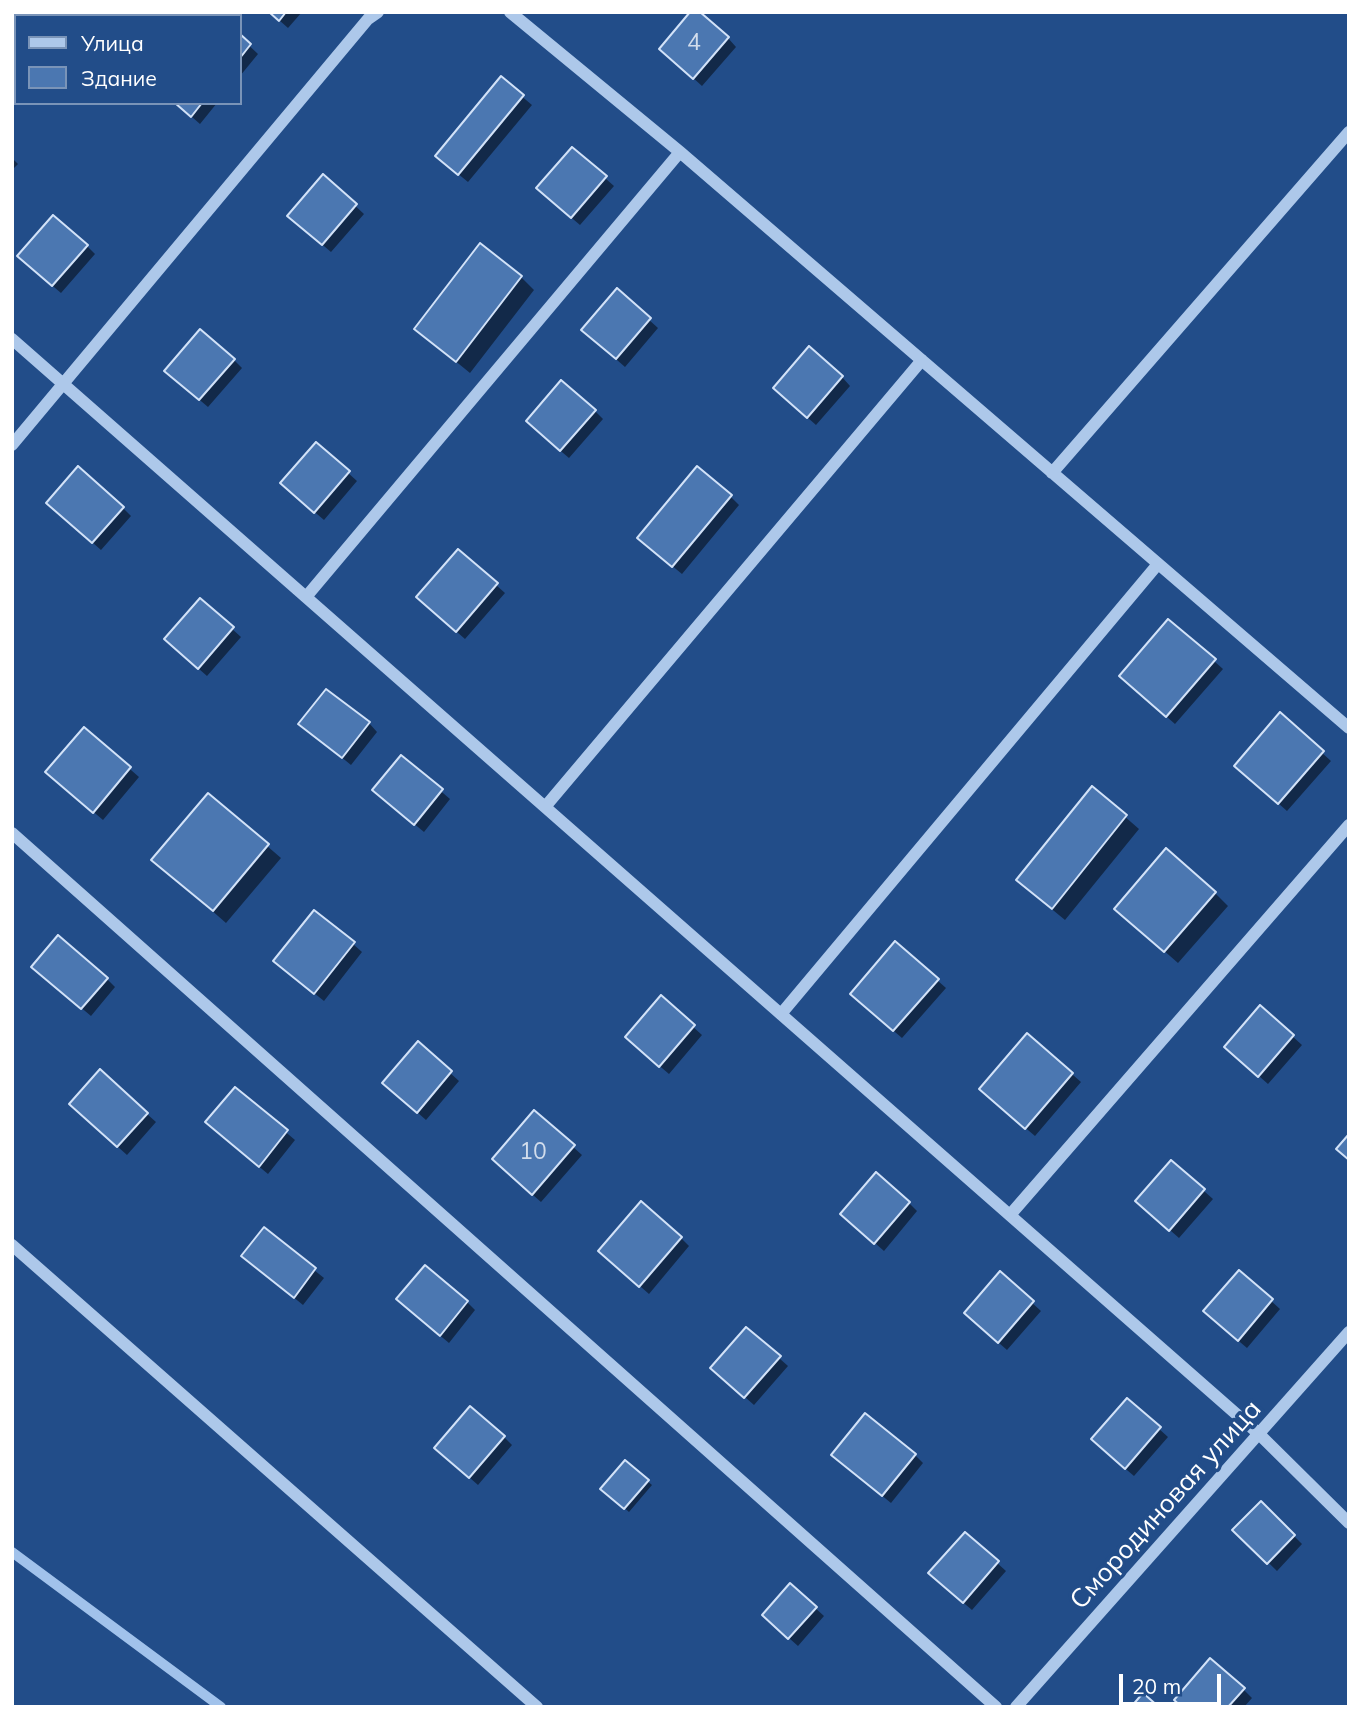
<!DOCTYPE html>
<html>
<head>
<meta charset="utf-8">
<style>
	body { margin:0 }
	#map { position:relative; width:1361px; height:1719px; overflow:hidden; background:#224d89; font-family:Mulish,sans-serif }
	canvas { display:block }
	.frame { position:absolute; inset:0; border:14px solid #fff; pointer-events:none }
	.legend { position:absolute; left:14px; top:14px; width:228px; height:91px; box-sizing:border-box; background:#224d89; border:2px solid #7a94b8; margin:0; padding:9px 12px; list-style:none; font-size:21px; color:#fff }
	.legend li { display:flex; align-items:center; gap:14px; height:35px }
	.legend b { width:35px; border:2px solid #7a94b8 }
	.scale { position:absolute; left:1119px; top:1674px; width:102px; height:32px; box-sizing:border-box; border:4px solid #fff; border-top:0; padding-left:9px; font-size:21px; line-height:24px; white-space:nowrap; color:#fff; -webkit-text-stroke:5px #224d89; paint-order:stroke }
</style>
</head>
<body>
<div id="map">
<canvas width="1361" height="1719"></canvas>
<div class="frame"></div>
<ul class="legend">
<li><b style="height:9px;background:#adc8ea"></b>Улица</li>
<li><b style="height:19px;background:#4b77b1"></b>Здание</li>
</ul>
<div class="scale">20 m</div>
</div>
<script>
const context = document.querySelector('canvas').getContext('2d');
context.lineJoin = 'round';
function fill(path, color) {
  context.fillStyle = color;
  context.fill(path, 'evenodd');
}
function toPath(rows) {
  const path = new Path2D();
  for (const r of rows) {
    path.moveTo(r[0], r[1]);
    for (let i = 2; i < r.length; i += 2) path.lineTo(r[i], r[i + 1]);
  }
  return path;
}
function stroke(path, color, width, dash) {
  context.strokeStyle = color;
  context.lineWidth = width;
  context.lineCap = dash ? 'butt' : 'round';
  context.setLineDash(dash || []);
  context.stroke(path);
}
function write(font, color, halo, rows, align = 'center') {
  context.font = font + ' Mulish,sans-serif';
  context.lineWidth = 7;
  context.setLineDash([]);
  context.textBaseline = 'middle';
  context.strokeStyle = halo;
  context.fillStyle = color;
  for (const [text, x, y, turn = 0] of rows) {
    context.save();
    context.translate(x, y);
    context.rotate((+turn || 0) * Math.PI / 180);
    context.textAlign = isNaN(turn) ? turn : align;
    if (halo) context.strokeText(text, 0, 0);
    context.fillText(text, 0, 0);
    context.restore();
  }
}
const shadow = toPath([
	[270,12,302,12,288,28],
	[240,37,258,54,240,76],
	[728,38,736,47,702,86,670,57],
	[501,79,532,105,468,182,446,164],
	[176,103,217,103,200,124],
	[572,149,614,186,580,225,547,197],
	[12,158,18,164,12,170],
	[323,176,364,214,331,252,298,224],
	[87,246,95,254,61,293,28,265],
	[521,277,534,290,470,373,416,329],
	[617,291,658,328,625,367,592,338],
	[234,360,242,368,208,407,175,379],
	[842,377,850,386,816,425,783,396],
	[595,411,603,419,569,458,536,430],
	[316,444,357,481,324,520,290,491],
	[730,496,739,505,682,574,648,546],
	[123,508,131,516,101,550,57,511],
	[458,551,505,593,465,639,426,605],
	[200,600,241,637,207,676,174,647],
	[1214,661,1223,669,1175,724,1129,684],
	[1280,715,1331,761,1287,811,1245,774],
	[369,723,377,732,351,765,301,724],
	[84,729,139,777,103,820,56,780],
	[401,757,450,799,424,832,383,798],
	[1092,788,1139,829,1065,920,1031,892],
	[208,795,281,858,226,923,154,860],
	[1215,893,1228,906,1178,963,1130,921],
	[353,944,362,952,324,1001,284,969],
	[42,975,107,979,115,987,91,1016],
	[937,980,946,988,902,1038,860,1002],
	[661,998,702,1035,669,1074,635,1045],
	[1260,1007,1302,1045,1268,1084,1235,1055],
	[1027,1035,1081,1082,1035,1136,989,1097],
	[418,1044,459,1081,426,1120,393,1091],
	[100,1072,156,1122,127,1155,79,1112],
	[235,1089,295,1140,268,1174,216,1131],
	[534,1112,582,1155,541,1202,502,1168],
	[1171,1162,1213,1199,1179,1238,1146,1209],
	[909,1203,917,1211,884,1251,851,1222],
	[264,1230,324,1278,303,1305,243,1256],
	[681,1238,689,1246,649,1294,609,1259],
	[1239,1272,1280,1309,1247,1348,1214,1320],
	[1000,1274,1041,1311,1007,1350,975,1322],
	[467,1302,475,1310,449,1343,407,1308],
	[779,1358,788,1366,754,1405,721,1376],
	[1127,1400,1168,1437,1134,1476,1101,1448],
	[504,1437,512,1445,478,1485,445,1456],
	[915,1455,923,1463,891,1503,842,1463],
	[625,1462,652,1485,629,1512,603,1489],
	[1261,1503,1302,1544,1277,1571,1235,1530],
	[965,1534,1006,1571,972,1610,939,1582],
	[790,1585,824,1616,798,1646,772,1623],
	[1243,1689,1252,1698,1244,1707,1184,1707]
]);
const stream = toPath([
	[12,1552,221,1707]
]);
const building = toPath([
	[269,12,286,12,279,21,269,12],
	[690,12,700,12,729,37,693,79,659,49,690,12],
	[240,34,251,44,240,58,240,34],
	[501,76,524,95,458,175,435,156,501,76],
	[175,103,202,103,191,117,175,103],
	[572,147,607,176,571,218,536,188,572,147],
	[323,174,357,204,322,245,287,216,323,174],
	[53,215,88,245,52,286,17,256,53,215],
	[480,243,522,276,456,362,414,329,480,243],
	[617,288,651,318,616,359,581,330,617,288],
	[200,329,235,359,199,400,164,371,200,329],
	[809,346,843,376,807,418,773,388,809,346],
	[561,380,596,410,560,451,526,421,561,380],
	[316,442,350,471,314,513,280,483,316,442],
	[78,466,124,507,92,543,46,503,78,466],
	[697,466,732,495,672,567,637,538,697,466],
	[458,549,498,583,456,632,416,597,458,549],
	[200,598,234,627,198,669,164,639,200,598],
	[1168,619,1216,659,1166,717,1119,676,1168,619],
	[326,689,370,722,342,758,298,724,326,689],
	[1280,712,1324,751,1278,804,1234,766,1280,712],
	[84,727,131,767,93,813,45,772,84,727],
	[401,755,443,789,414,825,372,790,401,755],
	[1092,786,1127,815,1052,909,1016,880,1092,786],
	[208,793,269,844,213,911,151,860,208,793],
	[1166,848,1216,892,1164,952,1114,909,1166,848],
	[314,910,355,942,314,994,273,961,314,910],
	[58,935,108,978,81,1009,31,967,58,935],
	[895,941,939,979,893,1031,850,994,895,941],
	[661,995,695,1025,659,1067,625,1037,661,995],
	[1260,1005,1294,1035,1258,1077,1224,1047,1260,1005],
	[1027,1033,1073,1073,1025,1129,979,1089,1027,1033],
	[418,1041,452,1071,417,1113,382,1083,418,1041],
	[100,1069,148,1113,117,1147,69,1104,100,1069],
	[235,1087,288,1130,259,1167,205,1122,235,1087],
	[534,1110,575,1145,532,1195,492,1159,534,1110],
	[1349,1134,1349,1160,1336,1149,1349,1134],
	[1171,1160,1205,1189,1169,1231,1135,1201,1171,1160],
	[876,1172,910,1202,874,1244,840,1214,876,1172],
	[641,1201,682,1237,639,1287,598,1251,641,1201],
	[264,1227,316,1268,294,1298,241,1256,264,1227],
	[425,1265,468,1301,440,1336,396,1299,425,1265],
	[1239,1270,1273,1299,1238,1341,1203,1311,1239,1270],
	[1000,1271,1034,1301,998,1343,964,1313,1000,1271],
	[746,1327,781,1356,744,1398,710,1368,746,1327],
	[1127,1398,1161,1427,1125,1469,1091,1439,1127,1398],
	[470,1406,505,1436,469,1478,434,1448,470,1406],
	[865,1413,916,1454,882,1496,831,1455,865,1413],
	[625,1460,649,1480,624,1509,600,1489,625,1460],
	[1261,1501,1295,1535,1267,1564,1232,1530,1261,1501],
	[965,1532,999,1561,963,1603,928,1573,965,1532],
	[790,1583,817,1607,788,1639,762,1615,790,1583],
	[1210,1658,1245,1688,1228,1707,1182,1707,1174,1700,1210,1658],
	[1143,1693,1159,1707,1131,1707,1143,1693]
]);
const minor = toPath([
	[510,12,680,152,1349,728],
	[12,339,1259,1434,1349,1523],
	[12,445,368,19,378,12],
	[1052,473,1349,132],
	[306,597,680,152],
	[545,807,922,360],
	[12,833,996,1707],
	[781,1014,1158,564],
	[1010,1215,1349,825],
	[12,1245,537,1707],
	[1016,1707,1349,1332]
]);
const numberNames = [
	["4",694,43],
	["10",533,1152]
];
const streetNames = [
	["Смородиновая улица",1166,1505,-48]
];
fill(shadow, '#0007');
stroke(stream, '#a1c2eb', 10);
fill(building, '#4b77b1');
stroke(building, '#d2e2f8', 2);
stroke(minor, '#adc8ea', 12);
write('23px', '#d2ddec', null, numberNames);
write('26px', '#fff', '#224d89', streetNames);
</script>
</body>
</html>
